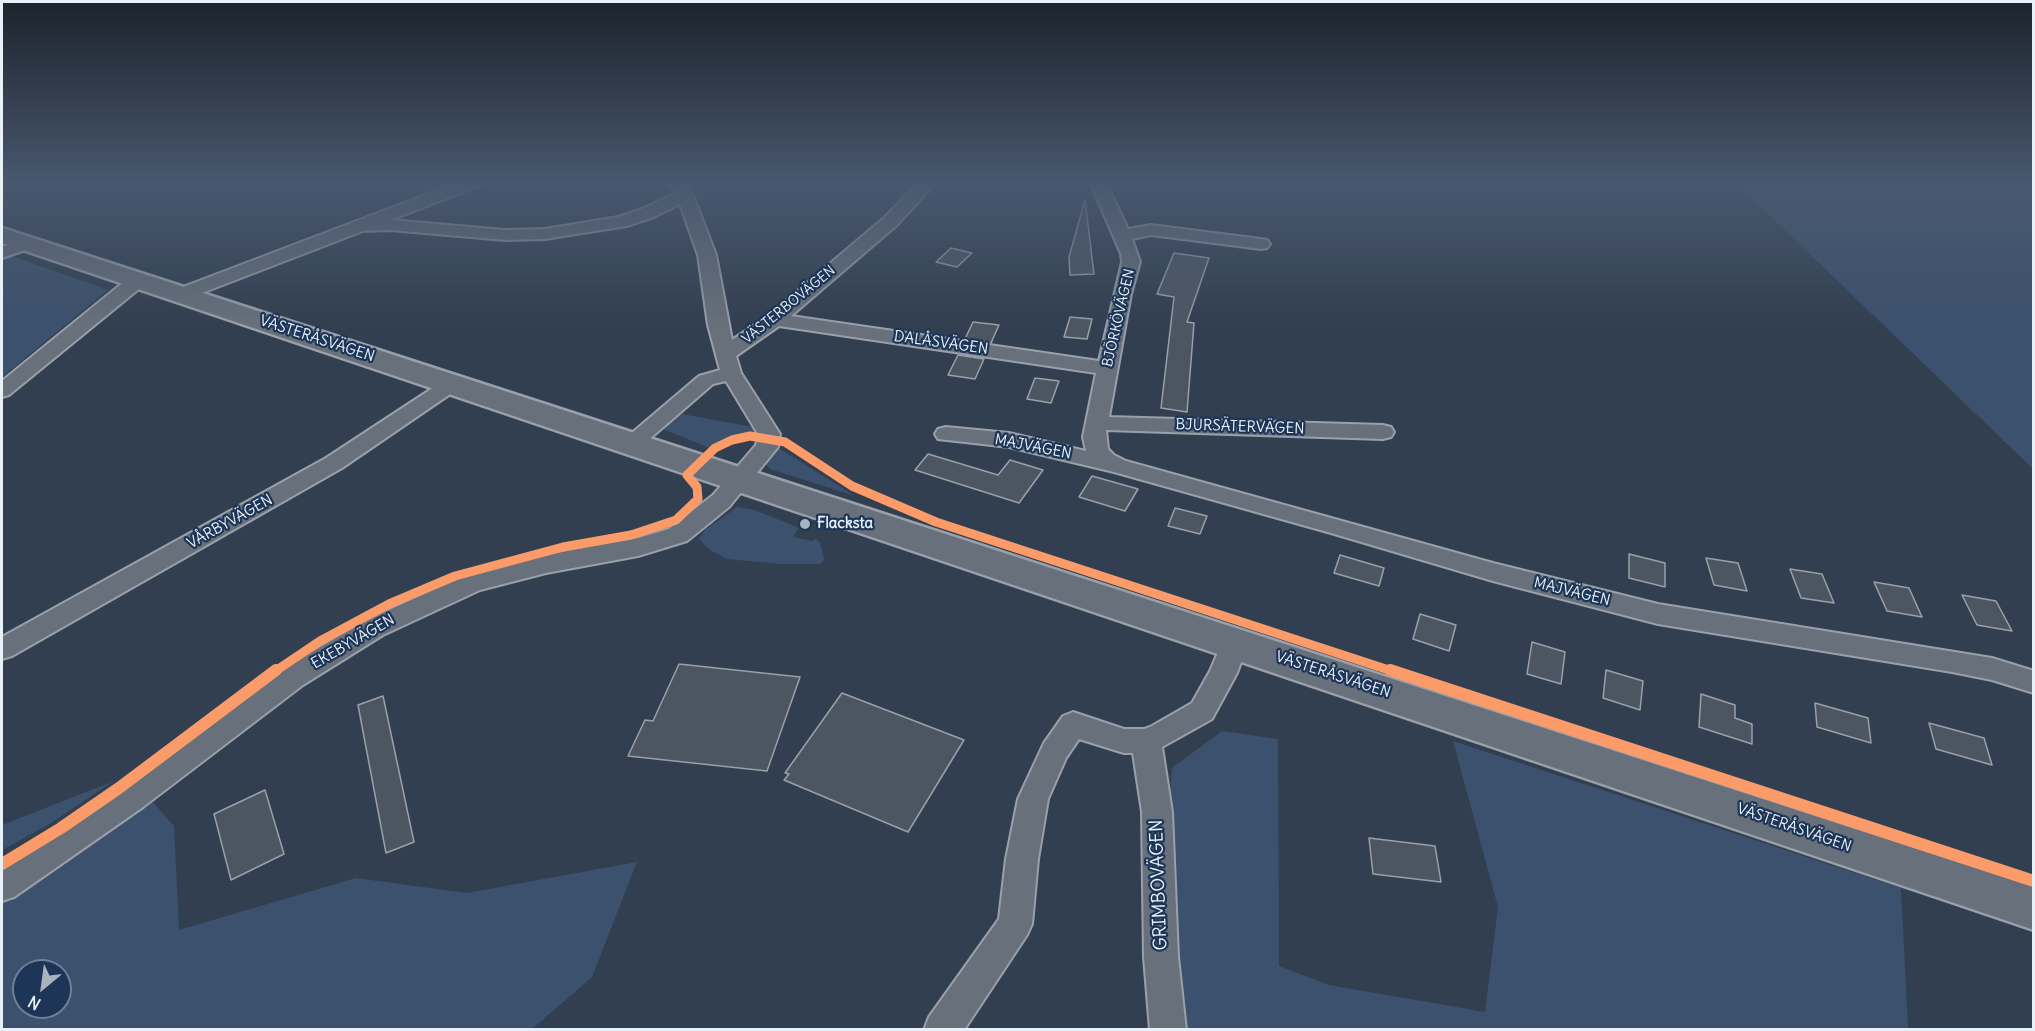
<!DOCTYPE html>
<html>
<head>
<meta charset="utf-8">
<style>
	body { margin:0 }
	#map { position:relative; width:2035px; height:1031px; overflow:hidden; background:#323f50; font-family:Delius,sans-serif }
	canvas { display:block }
	.frame { position:absolute; inset:0; border:3px solid #e8f1f8; pointer-events:none }
	.north { position:absolute; left:12px; top:959px; width:60px; height:60px; box-sizing:border-box; background:#1d3557; border:2px solid #6e8097; border-radius:50%; rotate:209deg; font-size:16px; font-weight:700; line-height:24px; text-align:center; color:#e8f1f8 }
	.north::after { content:''; display:block; margin:auto; width:21px; height:27px; background:#a8b3bd; clip-path:polygon(50% 0,100% 100%,50% 72%,0 100%) }
</style>
</head>
<body>
<div id="map">
<canvas width="2035" height="1031"></canvas>
<div class="frame"></div>
<div class="north">N</div>
</div>
<script>
const context = document.querySelector('canvas').getContext('2d');
context.lineJoin = 'round';
function fill(path, color) {
  context.fillStyle = color;
  context.fill(path, 'evenodd');
}
function toPath(rows) {
  const path = new Path2D();
  for (const r of rows) {
    path.moveTo(r[0], r[1]);
    for (let i = 2; i < r.length; i += 2) path.lineTo(r[i], r[i + 1]);
  }
  return path;
}
function stroke(path, color, width, dash) {
  context.strokeStyle = color;
  context.lineWidth = width;
  context.lineCap = dash ? 'butt' : 'round';
  context.setLineDash(dash || []);
  context.stroke(path);
}
function write(font, color, halo, rows, align = 'center') {
  context.font = font + ' Delius,sans-serif';
  context.lineWidth = 4.5;
  context.setLineDash([]);
  context.textBaseline = 'middle';
  context.strokeStyle = halo;
  context.fillStyle = color;
  for (const [text, x, y, turn = 0] of rows) {
    context.save();
    context.translate(x, y);
    context.rotate((+turn || 0) * Math.PI / 180);
    context.textAlign = isNaN(turn) ? turn : align;
    if (halo) context.strokeText(text, 0, 0);
    context.fillText(text, 0, 0);
    context.restore();
  }
}
const green = toPath([
	[1735,182,2033,182,2033,469],
	[9,255,108,290,2,377,2,258],
	[682,414,753,427,755,435,712,449,658,427,659,422],
	[777,447,855,496,770,469,766,464,767,460],
	[737,507,755,510,799,528,793,537,811,541,816,539,820,542,824,559,821,564,781,564,727,559,710,550,699,539,705,530],
	[1222,731,1278,739,1279,966,1329,985,1485,1012,1498,907,1453,741,1901,888,1908,1029,1173,1029,1167,840,1172,768],
	[114,781,48,825,2,850,2,825],
	[152,801,174,826,179,930,356,878,467,893,637,862,592,977,532,1029,2,1030,2,899],
	[24,971,60,971,60,1007,24,1007]
]);
const building = toPath([
	[1085,200,1094,274,1070,275,1069,257,1085,200],
	[951,248,972,253,957,267,936,262,951,248],
	[1174,253,1209,258,1187,322,1194,323,1187,412,1161,408,1174,297,1157,294,1174,253],
	[1070,317,1092,319,1087,339,1064,337,1070,317],
	[973,322,999,325,991,343,965,339,973,322],
	[958,355,984,359,975,379,948,375,958,355],
	[1035,378,1059,381,1051,403,1027,399,1035,378],
	[928,454,998,475,1010,460,1043,470,1019,503,915,470,928,454],
	[1092,476,1138,489,1125,511,1079,497,1092,476],
	[1175,508,1207,516,1200,534,1168,526,1175,508],
	[1629,554,1665,563,1665,587,1629,578,1629,554],
	[1340,555,1384,568,1379,586,1334,573,1340,555],
	[1706,558,1738,563,1747,591,1714,585,1706,558],
	[1790,569,1822,574,1834,603,1801,598,1790,569],
	[1874,582,1909,588,1922,617,1887,611,1874,582],
	[1962,595,1996,601,2012,631,1977,625,1962,595],
	[1420,614,1456,625,1449,651,1413,639,1420,614],
	[1532,642,1565,652,1561,684,1527,674,1532,642],
	[679,664,800,677,767,771,628,756,645,720,653,721,679,664],
	[1606,670,1643,681,1640,710,1603,698,1606,670],
	[842,693,964,740,908,832,784,780,789,774,785,773,842,693],
	[1701,694,1735,705,1735,718,1752,724,1752,744,1699,727,1701,694],
	[383,696,414,842,386,853,358,705,383,696],
	[1815,703,1868,718,1871,743,1817,727,1815,703],
	[1929,723,1984,738,1992,765,1936,749,1929,723],
	[265,790,284,854,231,880,214,814,265,790],
	[1369,838,1435,846,1441,882,1373,874,1369,838]
]);
const street = toPath([
	[459,182,483,182,481,185,391,220,505,230,545,229,618,217,642,209,676,193,668,182,685,182,693,195,716,255,732,340,768,316,885,217,919,182,937,182,897,225,791,316,1099,361,1122,262,1121,254,1090,182,1106,182,1128,229,1151,225,1261,239,1267,240,1270,244,1267,248,1261,249,1151,235,1132,239,1140,262,1131,294,1109,417,1383,425,1391,427,1394,432,1391,437,1383,439,1106,430,1108,449,1114,455,1126,461,1493,563,1658,604,1992,658,2034,671,2034,693,1992,680,1952,672,1658,624,1493,581,1331,533,1114,472,1009,447,938,439,935,434,938,429,946,427,1009,433,1086,451,1083,437,1096,373,779,326,736,356,741,373,780,434,778,447,729,507,687,541,638,556,546,573,480,590,383,635,303,685,143,807,14,897,2,901,2,868,121,789,283,669,365,621,464,576,546,555,638,538,669,529,713,495,756,445,758,434,726,381,713,384,639,448,631,450,623,448,620,443,699,376,720,370,708,325,698,255,680,204,654,217,627,226,545,239,505,240,390,230,363,231,189,298,175,298,173,294,175,290,459,182],
	[28,238,34,239,37,243,34,247,2,258,2,247,28,238],
	[138,274,145,276,147,280,145,284,9,395,2,397,2,381,131,276,138,274],
	[452,378,459,380,462,384,459,388,342,468,12,656,2,659,2,637,326,458,445,380,452,378],
	[1235,633,1245,636,1248,643,1237,673,1212,719,1162,747,1172,812,1178,957,1186,1030,1150,1030,1144,957,1142,812,1133,753,1124,753,1079,739,1066,758,1048,799,1038,859,1032,924,1027,935,964,1030,924,1030,929,1017,999,919,1006,859,1018,799,1044,743,1063,716,1073,712,1124,729,1144,729,1152,726,1192,703,1210,671,1225,636,1235,633]
]);
const secondary = toPath([
	[2,228,2034,887,2034,930,2,243,2,228]
]);
const cyclewayFar1 = toPath([
	[274,672,320,641,389,604,455,576,563,547,631,535,676,520,698,499,697,487,687,475,715,448,732,440,750,436,785,442,852,486,936,522,1395,672]
]);
const cycleway = toPath([
	[1390,670,2034,881],
	[2,864,61,828,119,788,276,670]
]);
const markers = [
	[805,524,6,"#a8b3bd"]
];
const farStreetnames = [
	["VÄSTERBOVÄGEN",789,305,-39],
	["BJÖRKÖVÄGEN",1119,318,-77]
];
const streetNames = [
	["VÄSTERÅSVÄGEN",317,339,18],
	["DALÅSVÄGEN",941,343,8],
	["BJURSÄTERVÄGEN",1240,427,2],
	["MAJVÄGEN",1033,447,11],
	["VÅRBYVÄGEN",230,522,-29],
	["MAJVÄGEN",1572,592,14],
	["EKEBYVÄGEN",353,642,-30],
	["VÄSTERÅSVÄGEN",1333,675,18],
	["VÄSTERÅSVÄGEN",1794,828,19]
];
const poiNames = [
	["Flacksta",817,524]
];
const nearStreetnames = [
	["GRIMBOVÄGEN",1159,885,-92]
];
fill(green, '#3c516d');
fill(building, '#4c5663');
stroke(building, '#99a0aa', 1.5);
stroke(street, '#99a0aa', 4);
stroke(secondary, '#99a0aa', 5);
fill(street, '#67707b');
fill(secondary, '#67707b');
stroke(cyclewayFar1, '#fa9b69', 9);
stroke(cycleway, '#fa9b69', 12);
const sky = context.createLinearGradient(0, 0, 0, 327);
sky.addColorStop(0, '#1c232c');
sky.addColorStop(0.56, '#49586f');
sky.addColorStop(1, '#49586f00');
context.fillStyle = sky;
context.fillRect(0, 0, 2035, 327);
for (const [x, y, r, color] of markers) {
  const dot = new Path2D();
  dot.arc(x, y, r, 0, 2 * Math.PI);
  context.fillStyle = color;
  context.fill(dot);
  stroke(dot, '#1d3557', 2);
}
write('14px', '#e8f1f8', '#1d3557', farStreetnames);
write('15px', '#e8f1f8', '#1d3557', streetNames);
write('bold 15px', '#e8f1f8', '#1d3557', poiNames, 'left');
write('18px', '#e8f1f8', '#1d3557', nearStreetnames);
</script>
</body>
</html>
